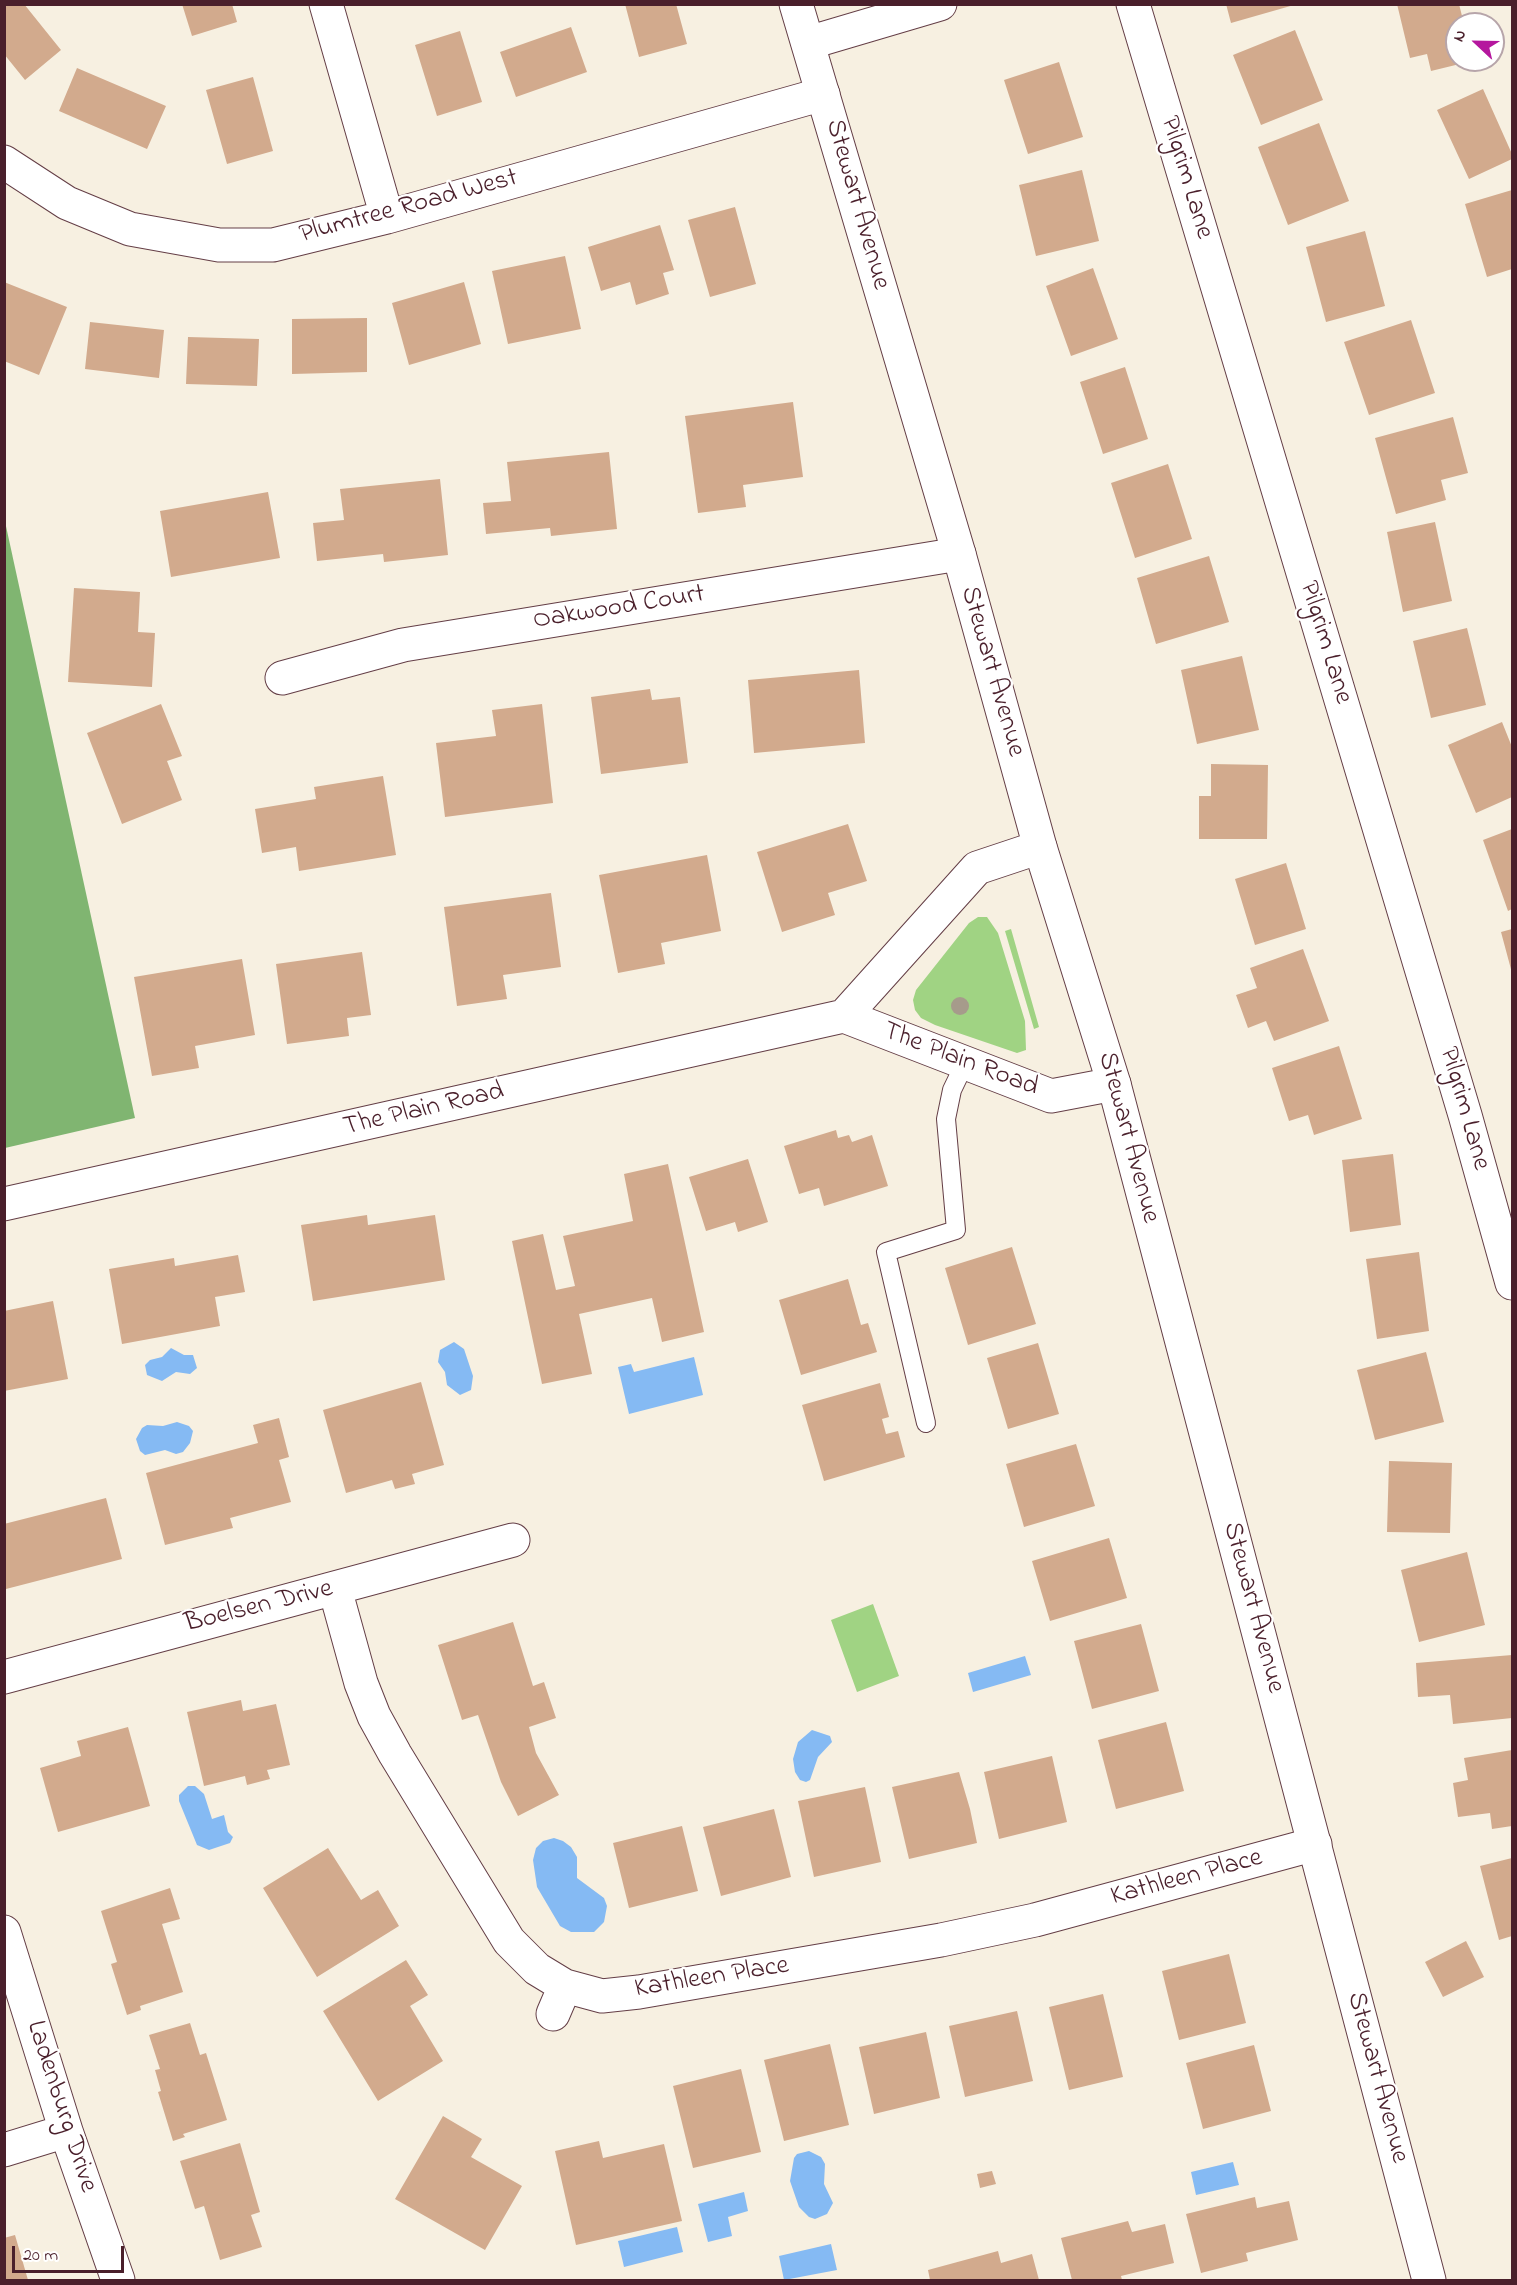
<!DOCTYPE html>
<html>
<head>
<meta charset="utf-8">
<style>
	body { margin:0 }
	#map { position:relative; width:1517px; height:2285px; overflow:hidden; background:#f7f0e1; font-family:"Indie Flower",sans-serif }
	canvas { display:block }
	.frame { position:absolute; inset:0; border:6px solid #4a1f2b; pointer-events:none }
	.north { position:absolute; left:1445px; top:12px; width:60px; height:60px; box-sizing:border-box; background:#fff; border:2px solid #b7a5aa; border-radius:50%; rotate:292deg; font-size:16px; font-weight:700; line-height:24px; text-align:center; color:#4a1f2b }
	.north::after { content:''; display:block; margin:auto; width:21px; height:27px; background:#b5179e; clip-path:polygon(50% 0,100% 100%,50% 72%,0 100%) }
	.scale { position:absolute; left:12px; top:2246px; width:112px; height:27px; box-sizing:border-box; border:3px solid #4a1f2b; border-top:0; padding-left:8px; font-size:18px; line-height:21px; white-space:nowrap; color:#4a1f2b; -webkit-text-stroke:4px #fff; paint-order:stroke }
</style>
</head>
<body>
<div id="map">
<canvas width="1517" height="2285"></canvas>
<div class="frame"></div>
<div class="north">N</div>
<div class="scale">20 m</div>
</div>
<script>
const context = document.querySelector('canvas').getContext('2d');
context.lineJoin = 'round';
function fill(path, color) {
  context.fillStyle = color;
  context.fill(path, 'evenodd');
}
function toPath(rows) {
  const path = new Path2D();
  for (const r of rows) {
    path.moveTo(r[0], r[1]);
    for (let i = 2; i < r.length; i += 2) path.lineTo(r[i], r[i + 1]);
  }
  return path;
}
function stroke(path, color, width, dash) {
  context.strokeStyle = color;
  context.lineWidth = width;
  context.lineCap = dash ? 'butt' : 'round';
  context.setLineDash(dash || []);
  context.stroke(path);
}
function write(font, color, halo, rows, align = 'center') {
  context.font = font + ' "Indie Flower",sans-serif';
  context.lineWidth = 4.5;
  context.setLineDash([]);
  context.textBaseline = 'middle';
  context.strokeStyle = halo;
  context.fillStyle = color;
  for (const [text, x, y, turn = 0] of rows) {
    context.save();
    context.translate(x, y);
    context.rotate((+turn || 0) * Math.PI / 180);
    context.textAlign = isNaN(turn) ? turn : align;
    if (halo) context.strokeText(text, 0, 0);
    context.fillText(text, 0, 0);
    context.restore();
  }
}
const green = toPath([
	[978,917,987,917,998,933,1025,1021,1026,1050,1017,1053,935,1025,921,1018,915,1010,913,1000,916,990,969,923],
	[1011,929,1039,1027,1034,1029,1005,931],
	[873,1604,899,1676,857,1692,831,1620]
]);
const forest = toPath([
	[4,517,135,1118,5,1148,4,1148]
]);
const water = toPath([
	[454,1342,464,1349,473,1376,471,1390,460,1395,447,1385,445,1372,438,1362,440,1350],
	[171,1348,184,1355,193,1355,197,1368,190,1374,176,1372,162,1381,147,1375,145,1365,150,1360,162,1357],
	[694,1357,703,1395,629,1414,618,1367,631,1364,634,1372],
	[177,1422,189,1426,193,1431,190,1443,183,1452,176,1454,165,1450,145,1455,140,1451,136,1439,142,1428,147,1425,163,1426],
	[1025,1656,1031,1675,973,1692,968,1673],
	[812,1730,830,1736,832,1742,818,1757,810,1780,806,1782,800,1780,795,1772,793,1759,798,1742],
	[188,1786,195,1786,204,1794,212,1819,224,1815,228,1832,233,1837,230,1843,209,1850,197,1845,179,1801,179,1795],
	[554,1838,563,1841,571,1847,577,1857,577,1878,604,1898,607,1906,604,1922,594,1932,571,1932,560,1926,537,1887,533,1860,536,1848,543,1841],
	[809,2151,821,2157,825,2164,824,2184,833,2203,827,2214,815,2219,809,2217,799,2207,790,2181,794,2158,797,2154],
	[1233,2162,1239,2185,1196,2195,1191,2172],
	[744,2192,748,2211,728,2217,732,2236,708,2242,698,2204],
	[677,2227,683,2252,624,2267,618,2241],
	[831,2244,837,2270,784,2280,779,2256]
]);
const building = toPath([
	[4,4,24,4,61,50,25,80,4,54],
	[182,4,232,4,237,22,192,36],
	[625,4,676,4,687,44,639,57],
	[1226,4,1294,4,1294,5,1231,23],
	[1397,4,1459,4,1464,24,1457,24,1457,60,1472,61,1431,71,1427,54,1410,58],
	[571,27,587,72,516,97,500,52],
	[1295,30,1323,100,1261,125,1233,55],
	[460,31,482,102,437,116,415,45],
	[1059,62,1083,137,1028,154,1004,80],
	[77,68,166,106,147,149,59,111],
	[253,77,273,151,227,164,206,90],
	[1483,89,1512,154,1512,159,1469,179,1437,110],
	[1319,123,1349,201,1288,225,1258,147],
	[1082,170,1099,241,1036,256,1019,185],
	[1512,190,1512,269,1487,277,1465,204],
	[735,207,756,284,710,297,688,220],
	[660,225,674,270,663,273,669,294,636,305,630,282,601,291,588,247],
	[1365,231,1385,306,1326,322,1306,247],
	[565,256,581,329,508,344,492,271],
	[1093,268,1118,339,1071,356,1046,286],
	[4,282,67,307,39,375,4,361],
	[464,282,481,344,409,365,392,303],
	[367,318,367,372,292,374,292,319],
	[1411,320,1435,393,1369,415,1344,342],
	[90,322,164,330,159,378,85,369],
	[188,337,259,339,257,386,186,384],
	[1125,367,1148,439,1103,454,1080,382],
	[793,402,803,477,743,485,746,507,698,513,685,416],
	[1453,417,1468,473,1441,480,1446,500,1396,514,1375,438],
	[609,452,617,529,551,536,550,528,486,534,483,503,511,501,507,462],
	[1168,464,1192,539,1135,558,1111,483],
	[440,479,448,555,384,562,383,554,317,561,313,523,344,520,340,489],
	[268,492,280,558,171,577,160,511],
	[1435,522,1452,601,1403,612,1387,532],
	[1209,556,1229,622,1156,644,1137,578],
	[74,588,140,592,138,632,155,633,152,687,68,682],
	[1467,628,1486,705,1431,718,1413,641],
	[1242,656,1259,730,1197,744,1181,670],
	[859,670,865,743,754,753,748,680],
	[650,689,652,700,680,697,688,763,601,774,591,697],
	[161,704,182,756,167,761,182,800,122,824,87,733],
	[542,704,553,803,445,817,436,743,496,736,492,710],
	[1502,722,1512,747,1512,797,1476,813,1448,745],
	[1211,764,1268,765,1267,839,1199,839,1199,796,1211,796],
	[383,776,396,855,299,871,296,847,262,853,255,809,316,799,314,787],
	[848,824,867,881,828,893,835,915,782,932,757,852],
	[1512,829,1512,909,1508,911,1483,840],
	[707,855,721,931,661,943,665,964,618,973,599,875],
	[1286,863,1306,929,1255,945,1235,879],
	[551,893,561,967,503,975,507,999,457,1006,444,907],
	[1512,929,1512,973,1501,932],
	[1303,949,1329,1021,1274,1041,1266,1021,1248,1028,1236,995,1257,988,1250,968],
	[362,952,371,1015,347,1018,349,1036,287,1044,276,964],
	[242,959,255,1035,195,1046,199,1068,152,1076,134,977],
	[1339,1046,1362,1119,1314,1135,1308,1115,1289,1121,1272,1068],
	[836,1130,838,1138,849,1135,852,1142,872,1135,888,1186,824,1206,819,1188,799,1194,784,1146],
	[1393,1154,1401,1225,1350,1232,1342,1160],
	[748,1159,768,1222,738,1232,735,1222,706,1231,689,1177],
	[668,1164,704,1332,662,1342,652,1298,579,1314,592,1374,542,1384,512,1241,543,1234,556,1290,575,1286,563,1236,633,1221,624,1174],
	[367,1215,368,1225,435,1215,445,1280,313,1301,301,1225],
	[1012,1247,1036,1324,968,1345,945,1268],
	[1419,1252,1429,1331,1377,1339,1366,1259],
	[238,1255,245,1292,215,1297,220,1326,122,1344,109,1269,174,1258,175,1266],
	[848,1279,861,1325,868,1323,877,1352,801,1375,779,1300],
	[53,1301,68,1379,4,1391,4,1311],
	[1038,1343,1059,1414,1008,1429,987,1358],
	[1426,1352,1444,1422,1375,1440,1357,1370],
	[421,1382,444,1465,412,1474,415,1484,395,1489,392,1480,346,1493,323,1410],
	[880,1383,889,1417,882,1419,886,1434,898,1431,905,1457,824,1481,802,1405],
	[279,1418,289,1457,279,1460,291,1502,230,1518,233,1528,165,1545,146,1473,258,1443,253,1425],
	[1076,1444,1095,1506,1024,1527,1006,1464],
	[1389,1461,1452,1463,1450,1533,1387,1532],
	[106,1498,122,1559,6,1589,4,1524],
	[1109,1538,1127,1598,1050,1621,1032,1561],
	[1467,1552,1485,1625,1419,1642,1401,1570],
	[513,1622,533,1686,544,1682,556,1718,529,1727,536,1753,559,1795,518,1816,501,1782,478,1715,462,1720,438,1645],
	[1141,1624,1159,1691,1092,1709,1074,1641],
	[1512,1655,1512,1718,1453,1724,1450,1695,1418,1697,1416,1663],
	[241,1700,243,1711,276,1704,290,1765,267,1770,270,1779,247,1785,245,1776,204,1786,187,1712],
	[1166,1722,1184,1791,1116,1809,1098,1740],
	[128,1727,150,1806,58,1832,40,1768,81,1756,77,1741],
	[1512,1750,1512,1826,1492,1829,1490,1813,1458,1817,1453,1783,1468,1780,1464,1758],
	[1052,1756,1067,1822,999,1839,984,1772],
	[959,1772,970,1809,977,1843,909,1859,892,1787],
	[865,1787,881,1862,814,1877,798,1801],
	[774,1809,791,1877,721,1896,703,1827],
	[682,1826,698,1891,629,1908,613,1843],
	[328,1848,361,1900,378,1890,399,1926,317,1977,263,1888],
	[1512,1858,1512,1936,1499,1940,1480,1866],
	[170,1888,180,1919,162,1924,183,1992,140,2006,141,2010,127,2015,111,1964,117,1962,101,1911],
	[1466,1941,1484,1977,1443,1997,1425,1962],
	[1229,1954,1246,2023,1179,2040,1162,1971],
	[406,1960,428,1995,410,2006,443,2061,378,2101,323,2011],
	[1103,1994,1123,2077,1069,2090,1049,2007],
	[1017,2011,1033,2081,965,2097,949,2026],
	[190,2023,200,2055,206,2053,227,2120,183,2134,185,2137,173,2141,158,2092,161,2091,155,2070,160,2069,149,2035],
	[926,2032,940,2098,874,2114,859,2047],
	[830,2044,849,2125,784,2141,764,2060],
	[1254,2045,1271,2111,1203,2129,1186,2063],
	[741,2069,761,2152,693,2168,673,2086],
	[443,2116,482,2139,471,2157,522,2186,485,2250,395,2199],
	[599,2141,603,2158,664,2144,682,2221,576,2245,555,2151],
	[240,2143,260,2212,251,2215,262,2247,220,2260,204,2206,195,2209,180,2161],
	[992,2171,996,2184,980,2188,977,2174],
	[1255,2197,1257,2208,1289,2201,1298,2240,1246,2253,1248,2261,1201,2273,1186,2214],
	[1128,2221,1132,2232,1165,2224,1174,2263,1121,2276,1122,2280,1072,2280,1061,2238],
	[15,2235,28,2280,4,2280,4,2238],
	[998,2251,1001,2263,1032,2254,1039,2280,930,2280,928,2270]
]);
const service = toPath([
	[926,1423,886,1252,956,1230,946,1119,952,1090,965,1063]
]);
const minor = toPath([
	[326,4,387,217],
	[1133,4,1465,1115,1512,1283],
	[808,43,940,4],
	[4,162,67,203,130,229,219,245,273,245,387,217,823,94],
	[282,678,403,645,959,554],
	[844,1016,977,868,1040,847],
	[4,1204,844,1016,1051,1096,1114,1084],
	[335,1589,361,1683,374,1716,395,1754,509,1941,537,1969,565,1986,602,1996,639,1992,941,1940,1035,1920,1315,1844],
	[4,1677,513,1540],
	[4,1932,66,2131,118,2280],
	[553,2014,565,1986],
	[4,2150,66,2131]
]);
const tertiary = toPath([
	[796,4,959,554,1040,847,1114,1084,1429,2280]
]);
const trees = [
	[960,1006]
];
const streetNames = [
	["Pilgrim Lane",1185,178,73],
	["Stewart Avenue",856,205,74],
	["Plumtree Road West",409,208,-15],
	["Oakwood Court",619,609,-9],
	["Pilgrim Lane",1324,643,73],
	["Stewart Avenue",991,672,74],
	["The Plain Road",960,1061,21],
	["Pilgrim Lane",1463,1109,74],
	["The Plain Road",424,1111,-13],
	["Stewart Avenue",1127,1138,75],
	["Boelsen Drive",259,1608,-14],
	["Stewart Avenue",1252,1608,75],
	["Kathleen Place",1187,1879,-15],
	["Kathleen Place",712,1979,-9],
	["Stewart Avenue",1376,2078,75],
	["Ladenburg Drive",60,2107,72]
];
fill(green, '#a0d383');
fill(forest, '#80b571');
fill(water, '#85baf3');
fill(building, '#d2aa8d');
stroke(service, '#643e46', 20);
stroke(minor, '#643e46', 35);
stroke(tertiary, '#643e46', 35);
stroke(service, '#fff', 18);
stroke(minor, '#fff', 33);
stroke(tertiary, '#fff', 33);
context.fillStyle = '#a69b8b';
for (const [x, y] of trees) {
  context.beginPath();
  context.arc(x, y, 9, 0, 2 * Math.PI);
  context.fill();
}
write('27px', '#4a1f2b', '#fff', streetNames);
</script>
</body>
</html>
